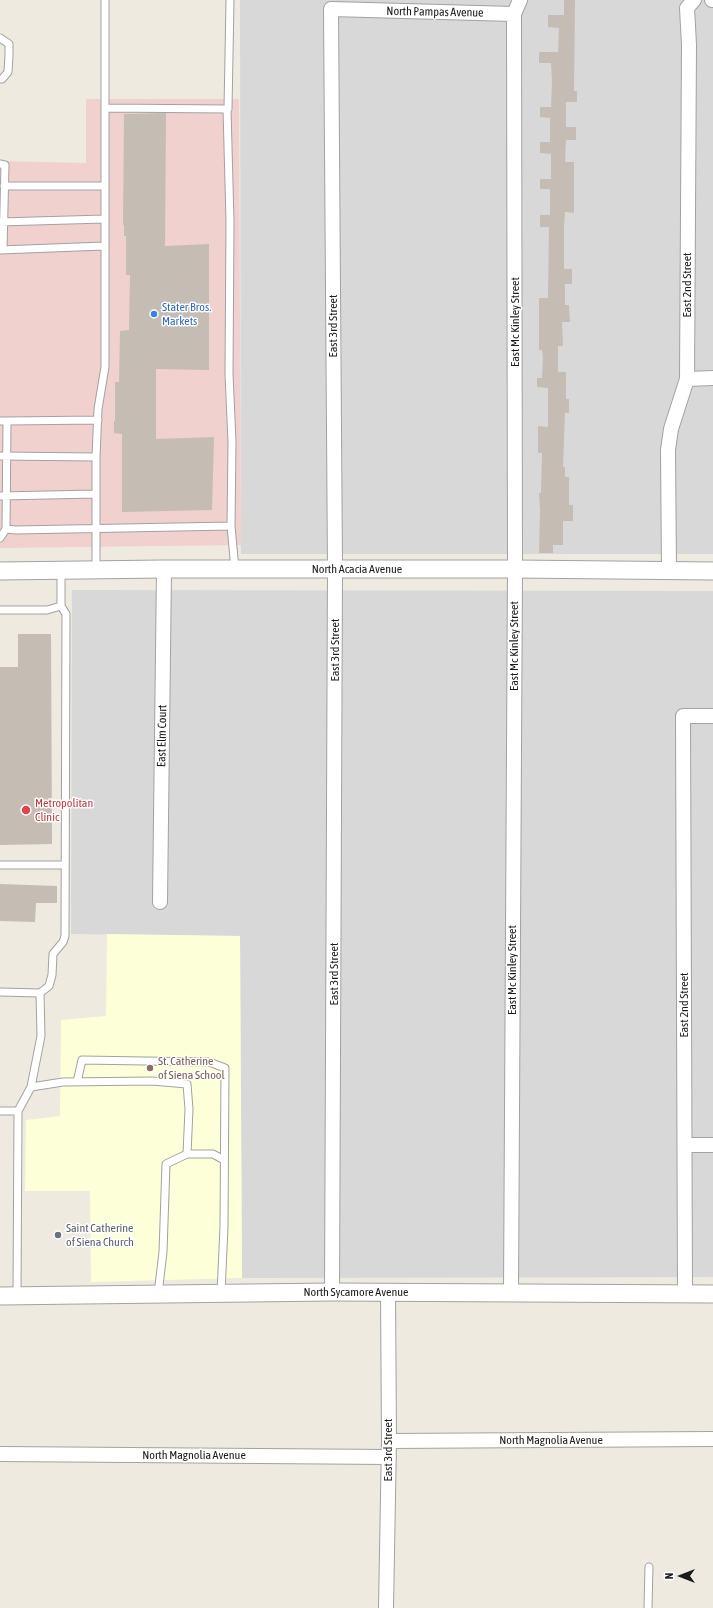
<!DOCTYPE html>
<html>
<head>
<meta charset="utf-8">
<style>
	body { margin:0 }
	#map { position:relative; width:713px; height:1608px; overflow:hidden; background:#eeeae0; font-family:"Asap Condensed",sans-serif }
	canvas { display:block }
	.north { position:absolute; left:661px; top:1556px; width:40px; height:40px; -webkit-text-stroke:3px #fff; paint-order:stroke; rotate:270deg; font-size:11px; font-weight:700; line-height:16px; text-align:center; color:#1b1b1b }
	.north::after { content:''; display:block; margin:auto; width:14px; height:18px; background:#1b1b1b; clip-path:polygon(50% 0,100% 100%,50% 72%,0 100%) }
</style>
</head>
<body>
<div id="map">
<canvas width="713" height="1608"></canvas>
<div class="north">N</div>
</div>
<script>
const context = document.querySelector('canvas').getContext('2d');
context.lineJoin = 'round';
function fill(path, color) {
  context.fillStyle = color;
  context.fill(path, 'evenodd');
}
function toPath(rows) {
  const path = new Path2D();
  for (const r of rows) {
    path.moveTo(r[0], r[1]);
    for (let i = 2; i < r.length; i += 2) path.lineTo(r[i], r[i + 1]);
  }
  return path;
}
function stroke(path, color, width, dash) {
  context.strokeStyle = color;
  context.lineWidth = width;
  context.lineCap = dash ? 'butt' : 'round';
  context.setLineDash(dash || []);
  context.stroke(path);
}
function write(font, color, halo, rows, align = 'center') {
  context.font = font + ' "Asap Condensed",sans-serif';
  context.lineWidth = 3;
  context.setLineDash([]);
  context.textBaseline = 'middle';
  context.strokeStyle = halo;
  context.fillStyle = color;
  for (const [text, x, y, turn = 0] of rows) {
    context.save();
    context.translate(x, y);
    context.rotate((+turn || 0) * Math.PI / 180);
    context.textAlign = isNaN(turn) ? turn : align;
    if (halo) context.strokeText(text, 0, 0);
    context.fillText(text, 0, 0);
    context.restore();
  }
}
const residential = toPath([
	[240,0,713,0,713,554,241,554],
	[72,590,713,591,713,1277,242,1278,240,936,71,934]
]);
const commercial = toPath([
	[86,99,239,99,241,545,0,548,0,161,86,163]
]);
const education = toPath([
	[107,934,240,936,242,1278,91,1282,90,1191,25,1191,26,1120,60,1116,61,1020,106,1016]
]);
const building = toPath([
	[564,0,575,0,574,91,577,91,577,102,566,102,566,127,576,127,576,140,566,140,565,162,574,162,574,213,565,212,564,227,564,269,572,269,572,284,565,284,565,305,569,305,570,322,562,322,563,346,558,346,558,372,566,372,566,399,569,399,569,413,565,413,563,467,565,467,565,477,569,477,569,505,573,505,573,521,563,521,563,545,553,545,553,553,539,553,540,510,539,493,541,493,542,453,538,453,538,426,548,427,548,388,537,387,537,378,542,378,543,358,542,350,539,350,539,298,548,298,549,227,540,227,540,215,550,215,550,189,540,189,540,179,551,179,551,154,540,153,540,142,550,142,550,118,540,117,540,107,551,107,552,80,551,63,539,63,539,52,558,52,559,28,548,27,548,15,564,15],
	[166,113,165,246,209,244,209,370,156,369,156,439,214,437,212,510,122,512,122,434,114,433,114,421,115,421,115,382,119,382,120,331,129,330,130,275,126,275,126,236,124,236,124,225,123,225,124,114],
	[18,634,51,634,52,844,0,845,0,667,18,667],
	[0,884,57,886,57,903,36,903,35,922,0,921]
]);
const service = toPath([
	[0,38,9,44,9,55,8,72,2,79,0,79],
	[105,108,228,109,230,0],
	[227,109,230,221,229,374,232,442,231,526,235,569],
	[0,164,5,165,3,250],
	[4,186,104,186],
	[0,222,104,219],
	[0,250,104,246],
	[0,421,7,421,6,529,16,530,231,526],
	[7,421,98,420],
	[0,456,96,457],
	[0,496,96,494],
	[0,538,6,529],
	[96,570,96,457,98,409,105,367,105,0],
	[0,610,47,610,61,606,61,570],
	[0,865,65,865],
	[0,992,40,993,41,1036,31,1087],
	[40,993,49,986,52,975,53,954,63,942,65,936,66,614,61,606],
	[77,1082,82,1060,209,1062,225,1068,224,1227,221,1293],
	[0,1111,18,1111],
	[158,1294,163,1252,166,1164,187,1154,213,1154,224,1160],
	[17,1295,18,1111,31,1087,63,1082,152,1081,187,1084,189,1109,187,1154],
	[648,1608,649,1567]
]);
const minor = toPath([
	[712,0,713,0],
	[687,379,713,378],
	[669,571,668,450,671,429,687,379,689,45,687,8,694,0],
	[160,902,164,569],
	[685,1145,713,1145],
	[332,1292,335,569,331,9,514,14],
	[511,1293,515,569,514,14,520,0],
	[685,1294,683,716,713,716],
	[389,1441,713,1439],
	[0,1454,389,1457],
	[386,1608,389,1441,388,1292]
]);
const tertiary = toPath([
	[0,571,164,569,515,569,713,571],
	[0,1296,332,1292,713,1294]
]);
const markers = [
	[154,314,4,"#3f7fe0"],
	[26,810,5,"#e0444e"],
	[150,1068,4,"#8d6e63"],
	[58,1235,4,"#6b7280"]
];
const streetNames = [
	["North Pampas Avenue",435,12,1],
	["East 2nd Street",687,285,-90],
	["East Mc Kinley Street",515,322,-90],
	["East 3rd Street",333,326,-90],
	["North Acacia Avenue",357,569],
	["East Mc Kinley Street",514,646,-90],
	["East 3rd Street",335,650,-90],
	["East Elm Court",162,736,-89],
	["East Mc Kinley Street",512,970,-90],
	["East 3rd Street",334,974,-90],
	["East 2nd Street",684,1005,-90],
	["North Sycamore Avenue",356,1292],
	["North Magnolia Avenue",551,1440],
	["East 3rd Street",388,1450,-90],
	["North Magnolia Avenue",194,1455]
];
const shopNames = [
	["Stater Bros.",162,307],
	["Markets",162,321]
];
const healthNames = [
	["Metropolitan",35,803],
	["Clinic",35,817]
];
const educationNames = [
	["St. Catherine",158,1061],
	["of Siena School",158,1075]
];
const worshipNames = [
	["Saint Catherine",66,1228],
	["of Siena Church",66,1242]
];
fill(residential, '#d9d8d8');
fill(commercial, '#f0d1cd');
fill(education, '#fcffd7');
fill(building, '#c5bcb3');
stroke(service, '#a2a2a2', 9);
stroke(minor, '#a2a2a2', 16);
stroke(tertiary, '#a2a2a2', 19);
stroke(service, '#fff', 7);
stroke(minor, '#fff', 14);
stroke(tertiary, '#fff', 17);
for (const [x, y, r, color] of markers) {
  const dot = new Path2D();
  dot.arc(x, y, r, 0, 2 * Math.PI);
  context.fillStyle = color;
  context.fill(dot);
  stroke(dot, '#fff', 1.5);
}
write('12px', '#1b1b1b', '#fff', streetNames);
write('12px', '#366cbe', '#fff', shopNames, 'left');
write('12px', '#be3a42', '#fff', healthNames, 'left');
write('12px', '#785e54', '#fff', educationNames, 'left');
write('12px', '#5b616d', '#fff', worshipNames, 'left');
</script>
</body>
</html>
